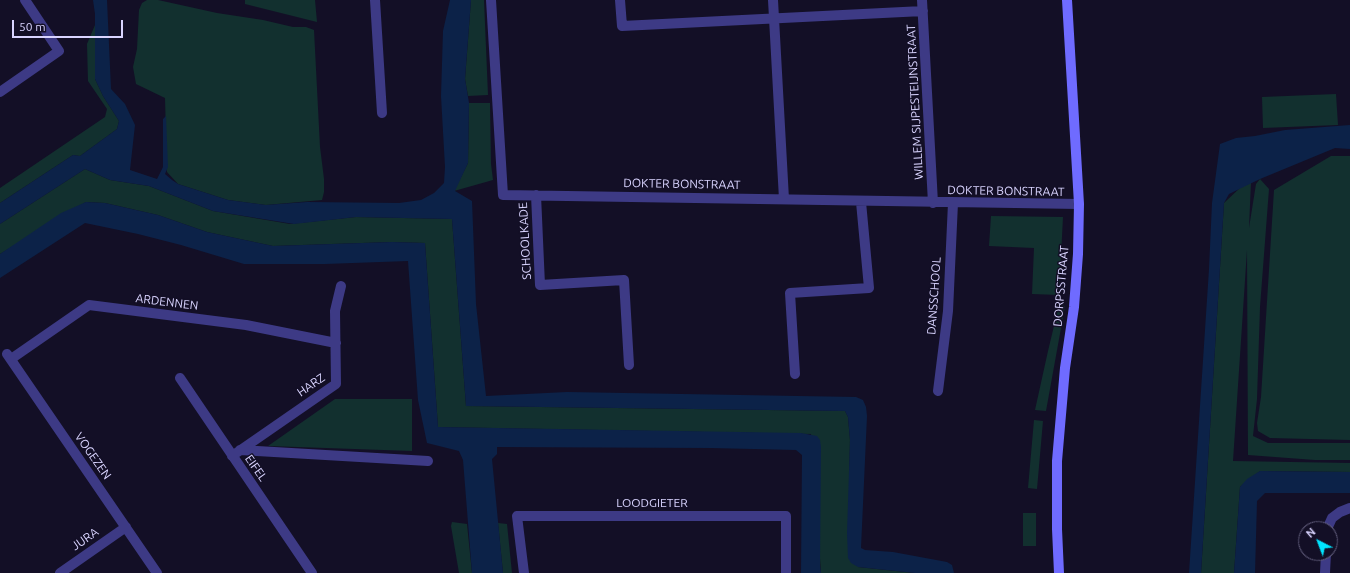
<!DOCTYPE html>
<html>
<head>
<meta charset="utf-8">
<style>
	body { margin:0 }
	#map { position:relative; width:1350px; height:573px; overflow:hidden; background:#130f26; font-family:Ubuntu,sans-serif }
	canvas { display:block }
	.north { position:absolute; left:1298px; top:521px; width:40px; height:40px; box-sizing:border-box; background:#130f26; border:1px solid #625e7d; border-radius:50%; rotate:318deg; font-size:11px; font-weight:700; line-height:16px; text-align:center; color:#d9d4ff }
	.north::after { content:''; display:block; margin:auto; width:14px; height:18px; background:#00e5ff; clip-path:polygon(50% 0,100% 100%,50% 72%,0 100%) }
	.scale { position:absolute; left:12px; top:20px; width:111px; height:18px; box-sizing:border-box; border:2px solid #d9d4ff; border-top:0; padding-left:5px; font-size:12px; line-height:14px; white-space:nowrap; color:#d9d4ff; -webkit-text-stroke:3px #130f26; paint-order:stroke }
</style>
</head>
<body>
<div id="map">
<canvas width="1350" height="573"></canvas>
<div class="north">N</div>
<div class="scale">50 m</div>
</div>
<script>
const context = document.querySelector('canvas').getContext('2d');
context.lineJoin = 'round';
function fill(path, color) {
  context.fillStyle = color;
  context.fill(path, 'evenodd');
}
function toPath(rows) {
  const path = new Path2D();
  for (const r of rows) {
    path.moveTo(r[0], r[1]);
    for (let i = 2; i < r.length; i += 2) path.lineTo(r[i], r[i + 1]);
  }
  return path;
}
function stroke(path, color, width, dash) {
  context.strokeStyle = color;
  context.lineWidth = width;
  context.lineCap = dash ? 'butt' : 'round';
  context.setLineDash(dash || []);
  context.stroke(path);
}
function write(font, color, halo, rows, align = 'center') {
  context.font = font + ' Ubuntu,sans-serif';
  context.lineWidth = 3;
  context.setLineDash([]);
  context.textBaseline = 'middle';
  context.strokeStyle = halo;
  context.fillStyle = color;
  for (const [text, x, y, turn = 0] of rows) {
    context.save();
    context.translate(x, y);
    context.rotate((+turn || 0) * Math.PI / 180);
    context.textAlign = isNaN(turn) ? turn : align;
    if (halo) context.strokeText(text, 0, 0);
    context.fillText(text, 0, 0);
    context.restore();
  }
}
const green = toPath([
	[147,0,158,0,217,13,263,20,293,27,306,27,314,30,320,147,324,179,324,192,322,200,266,205,228,200,178,184,167,172,165,98,136,84,133,67,137,49,139,10,142,3],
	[245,0,315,0,317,22,245,4],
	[471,0,484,0,488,95,468,96,465,79],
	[95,25,95,79,103,96,119,121,117,129,80,156,73,155,0,203,0,188,105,117,107,109,88,81,87,44],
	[1336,94,1338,125,1263,128,1262,97],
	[469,103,490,103,491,164,493,180,454,191,468,163],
	[1331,156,1350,156,1350,440,1270,438,1258,431,1257,423,1261,397,1274,190],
	[85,169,110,180,149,186,213,211,290,224,356,217,452,219,466,406,845,411,848,417,850,440,849,486,858,567,915,573,821,573,811,434,438,427,425,243,392,242,273,246,207,232,158,215,105,203,86,202,0,254,0,224],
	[1260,179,1269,189,1260,307,1257,399,1253,436,1268,443,1350,443,1350,460,1315,460,1248,455,1247,250,1233,461,1350,463,1350,472,1260,471,1240,487,1234,573,1201,573,1224,203,1242,186,1251,182,1249,228,1256,184],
	[991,216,1063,217,1059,295,1032,294,1034,248,989,246],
	[1059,305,1065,306,1046,411,1035,410,1048,351],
	[335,399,412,399,412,451,268,446],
	[1034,420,1043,421,1037,489,1028,488],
	[1023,513,1036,513,1036,546,1023,546],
	[452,522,467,524,472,573,459,573,451,526],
	[498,523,507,524,512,573,503,573]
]);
const water = toPath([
	[93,0,107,0,111,89,125,104,135,125,130,170,157,179,163,167,163,119,166,116,168,167,165,174,172,180,178,184,228,200,266,205,307,202,399,203,421,200,434,193,444,183,445,167,441,96,443,31,450,0,471,0,465,79,469,103,468,163,455,191,472,201,476,304,486,396,567,392,856,397,863,400,866,407,867,416,861,548,865,550,893,552,947,562,952,565,954,573,915,573,858,567,851,563,848,558,847,533,850,440,848,417,845,411,466,406,452,219,356,217,294,224,213,211,149,186,110,180,85,169,0,224,0,203,73,155,80,156,117,129,119,121,103,96,95,79,95,14],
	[1350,125,1350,149,1335,148,1260,179,1229,194,1224,203,1201,573,1189,573,1209,269,1212,203,1220,144,1236,138,1255,136,1285,130],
	[86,202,105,203,158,215,207,232,273,246,392,242,425,243,438,427,801,433,817,436,820,440,821,447,820,565,821,573,801,573,802,455,796,450,710,448,497,447,497,454,492,459,503,573,472,573,463,460,459,451,427,443,418,400,408,261,325,264,244,264,181,245,138,234,85,223,0,278,0,254,61,213],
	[1260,471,1350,472,1350,493,1265,493,1257,501,1255,573,1234,573,1240,487,1247,479]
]);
const street = toPath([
	[375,0,382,113],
	[491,0,503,195,1079,204],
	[620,0,622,26,923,11],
	[773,0,784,199],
	[922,0,933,203],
	[0,92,59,51,25,0],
	[536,195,540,285,624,280,629,365],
	[7,354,157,573],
	[11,359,89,305,246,325,336,343],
	[795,374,790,293,869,288,861,202],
	[180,378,312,573],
	[938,391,948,311,953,203],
	[240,450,428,461],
	[232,456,336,384,335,311,341,286],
	[1327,529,1332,518,1340,512,1350,508],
	[60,573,126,527],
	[524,573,517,516,786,516,786,573],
	[1325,573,1326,553]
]);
const secondary = toPath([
	[1059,573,1057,529,1057,461,1065,368,1074,307,1078,254,1079,204,1067,0]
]);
const streetNames = [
	["WILLEM SIJPESTEIJNSTRAAT",915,102,-93],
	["DOKTER BONSTRAAT",682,184,1],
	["DOKTER BONSTRAAT",1006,191,1],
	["SCHOOLKADE",525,241,-93],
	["DORPSSTRAAT",1061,286,-85],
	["DANSSCHOOL",934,296,-86],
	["ARDENNEN",167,302,7],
	["HARZ",311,385,-35],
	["VOGEZEN",93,456,55],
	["EIFEL",256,468,55],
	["LOODGIETER",652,503],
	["JURA",85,539,-35]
];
fill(green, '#12302f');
fill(water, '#0c2248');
stroke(street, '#3d3a85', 10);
stroke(secondary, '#6f6bff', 10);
write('12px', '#d9d4ff', '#130f26', streetNames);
</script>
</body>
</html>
